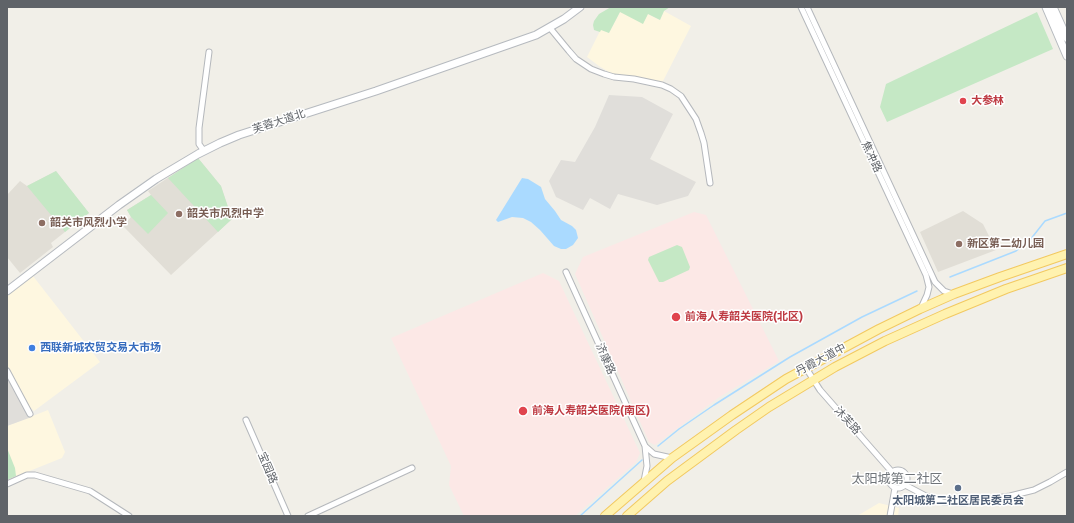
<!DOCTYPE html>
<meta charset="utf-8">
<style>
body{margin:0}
#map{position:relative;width:1074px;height:523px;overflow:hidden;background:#f1efe8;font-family:Signika,sans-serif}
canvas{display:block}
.frame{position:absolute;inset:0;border:8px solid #5f6368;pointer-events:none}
</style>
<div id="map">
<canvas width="1074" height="523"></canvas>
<div class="frame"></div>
</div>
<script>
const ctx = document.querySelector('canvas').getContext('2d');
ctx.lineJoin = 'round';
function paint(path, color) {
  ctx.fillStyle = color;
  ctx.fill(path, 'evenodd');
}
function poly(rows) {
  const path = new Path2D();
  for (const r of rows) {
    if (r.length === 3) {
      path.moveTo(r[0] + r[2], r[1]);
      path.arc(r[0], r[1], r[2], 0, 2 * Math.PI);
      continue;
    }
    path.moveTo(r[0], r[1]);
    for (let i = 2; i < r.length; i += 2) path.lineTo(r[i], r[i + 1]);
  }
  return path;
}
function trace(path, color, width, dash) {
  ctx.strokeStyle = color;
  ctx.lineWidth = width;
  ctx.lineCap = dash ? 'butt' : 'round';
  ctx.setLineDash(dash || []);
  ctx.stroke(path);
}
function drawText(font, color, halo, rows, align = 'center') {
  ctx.font = font + ' Signika,"Noto Sans SC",sans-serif';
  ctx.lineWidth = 3;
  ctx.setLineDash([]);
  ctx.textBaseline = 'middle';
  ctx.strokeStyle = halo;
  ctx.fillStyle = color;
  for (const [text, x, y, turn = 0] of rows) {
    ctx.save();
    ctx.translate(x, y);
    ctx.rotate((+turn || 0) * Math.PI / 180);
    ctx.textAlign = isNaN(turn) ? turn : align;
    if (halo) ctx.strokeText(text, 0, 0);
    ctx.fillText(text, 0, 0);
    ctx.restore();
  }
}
paint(poly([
 [664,11,691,26,662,83,634,76,614,75,599,66,587,57,601,29,609,33,620,12,648,14,660,20],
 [33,276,100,362,34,411,28,405,7,365,7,296],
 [48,410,65,452,62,458,7,480,7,426],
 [879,503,899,508,898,516,857,516]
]), '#fef7e0');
paint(poly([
 [609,95,642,97,673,114,650,159,696,182,688,196,657,205,618,194,610,209,590,198,583,210,556,197,549,181,561,160,575,162,595,127],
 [7,377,29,418,7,426]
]), '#e0deda');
paint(poly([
 [198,158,221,186,232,219,171,275,123,226,131,217,127,210,151,195,148,191],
 [56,171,89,213,51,243,53,247,20,273,7,257,7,195,20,181,27,186],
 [963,211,983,224,996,250,938,272,920,232]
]), '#e1ded6');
paint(poly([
 [694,212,706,215,779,361,718,398,655,445,649,442,575,274,583,257],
 [543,273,559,281,640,453,636,462,575,516,464,516,449,485,451,466,391,338]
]), '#fce8e6');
paint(poly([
 [611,7,670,7,664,11,660,20,648,14,643,24,620,12,609,33,601,30,600,32,594,30,593,25,594,21,599,14],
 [1037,12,1053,49,887,122,880,107,886,84],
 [198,158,221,186,232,219,218,232,168,178],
 [56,171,89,213,65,232,27,186],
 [151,195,168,213,148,234,131,217,127,210],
 [677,245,682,247,690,267,689,270,663,282,659,282,648,260,649,257],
 [7,448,15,468,16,476,7,480]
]), '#c5e8c5');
paint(poly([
 [522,178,528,179,541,187,545,199,555,211,561,220,572,226,576,230,578,238,573,245,566,249,561,249,554,246,540,230,531,222,523,218,512,217,498,222,496,220]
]), '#aadaff');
trace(poly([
 [950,277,1016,251,1030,240,1045,221,1067,213],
 [658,446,679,429,714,405,790,357,862,317,917,291],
 [580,516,642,460]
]), '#aadaff', 1.5);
const minor = poly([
 [801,7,926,275,929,287,927,295,921,308],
 [807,7,935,282,944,291,953,294],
 [550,28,569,51,576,59,591,69,604,74,614,77,634,79,662,85,671,89,681,96,696,119,701,133,704,143,710,183],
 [204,151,199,144,199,128,209,52],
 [566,272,645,446,647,466,644,481],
 [806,368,820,390,892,472],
 [7,371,30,414],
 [246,420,288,516],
 [645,446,654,454,672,458],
 [898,479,9],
 [7,484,27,475,35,475,90,491,129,516],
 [905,485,926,496,943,502,964,503,1010,496,1034,490,1050,482,1067,472],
 [308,516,412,468],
 [890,516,895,488]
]);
const secondary = poly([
 [1046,7,1067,56],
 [1053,7,1067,38],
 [7,291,119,205,156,179,198,154,220,143,239,135,376,91,536,35,564,19,580,7]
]);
const primary = poly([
 [605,516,672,458,732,415,786,379,879,329,920,309,954,294,1000,277,1067,254],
 [627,516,667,481,736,430,769,407,835,367,885,341,945,314,1006,289,1067,268]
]);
trace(minor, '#b5b8bc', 7);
trace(secondary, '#b6babf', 9);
trace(primary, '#f2c960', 10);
trace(minor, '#fff', 5);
trace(secondary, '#fff', 7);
trace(primary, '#fff2af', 8);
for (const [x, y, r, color] of [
 [963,101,4,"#e0444e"],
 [179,214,4,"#8d6e63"],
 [42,223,4,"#8d6e63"],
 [959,244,4,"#8d6e63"],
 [676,317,5,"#e0444e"],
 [32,348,4,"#3f7fe0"],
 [523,411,5,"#e0444e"],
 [958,488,4,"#5c6f8a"]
]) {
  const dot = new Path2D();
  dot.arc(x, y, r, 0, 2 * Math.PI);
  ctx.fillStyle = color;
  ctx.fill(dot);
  trace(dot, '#fff', 1.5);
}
drawText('bold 11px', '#be3a42', '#fff', [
 ["大参林",971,101],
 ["前海人寿韶关医院(北区)",685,317],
 ["前海人寿韶关医院(南区)",532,411]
], 'left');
drawText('11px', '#5f6368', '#fff', [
 ["芙蓉大道北",279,122,-18],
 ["焦冲路",871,157,65],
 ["济康路",605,359,66],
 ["丹霞大道中",821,360,-28],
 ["沐芙路",847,421,48],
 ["宝园路",267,468,67]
]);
drawText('bold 11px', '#785e54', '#fff', [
 ["韶关市风烈中学",187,214],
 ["韶关市风烈小学",50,223],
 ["新区第二幼儿园",967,244]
], 'left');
drawText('bold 11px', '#366cbe', '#fff', [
 ["西联新城农贸交易大市场",40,348]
], 'left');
drawText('bold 11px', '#4e5e75', '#fff', [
 ["太阳城第二社区居民委员会",958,501]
]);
drawText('13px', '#70757a', '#fff', [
 ["太阳城第二社区",897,480]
]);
</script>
